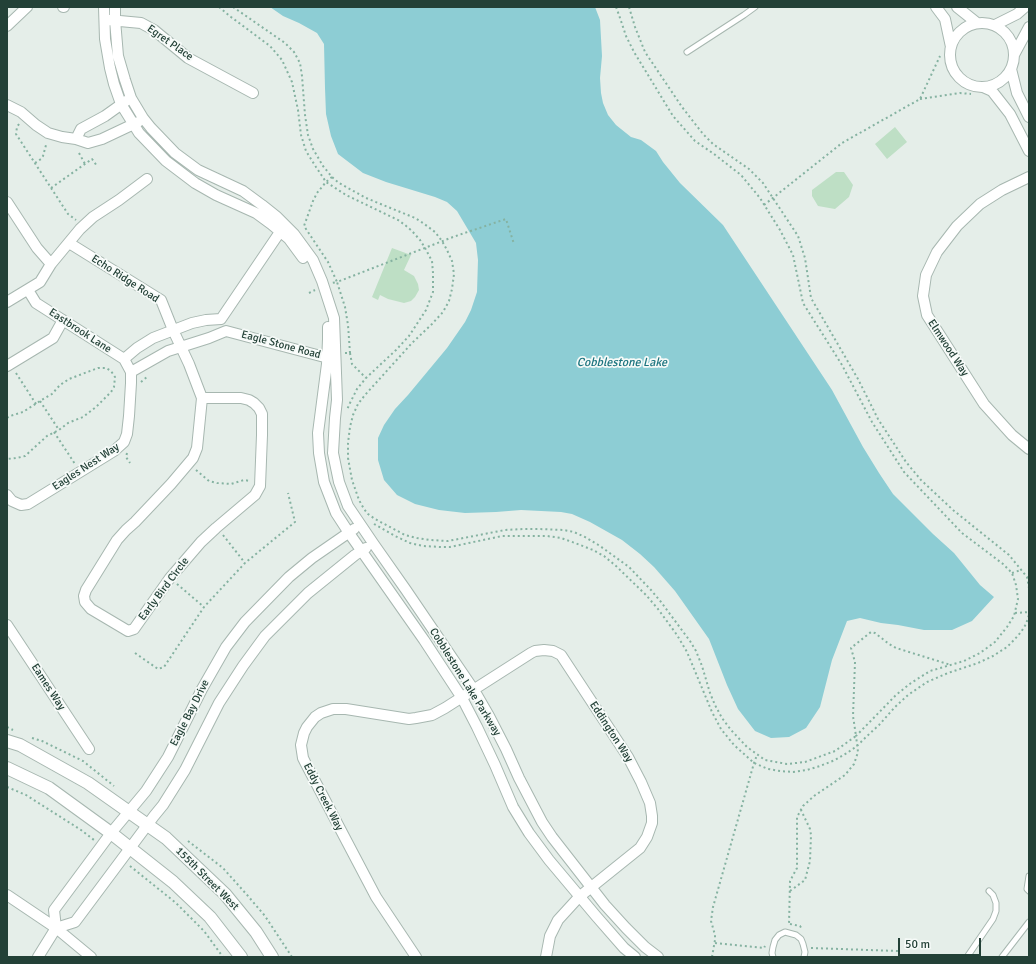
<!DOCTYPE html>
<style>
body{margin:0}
#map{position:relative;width:1036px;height:964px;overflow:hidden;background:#e5eee9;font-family:Signika,sans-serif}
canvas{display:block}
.frame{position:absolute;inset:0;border:8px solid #234137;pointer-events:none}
.scale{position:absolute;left:898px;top:938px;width:83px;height:18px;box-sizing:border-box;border:2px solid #234137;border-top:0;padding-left:5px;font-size:12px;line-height:14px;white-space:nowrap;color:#234137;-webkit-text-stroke:3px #f6faf8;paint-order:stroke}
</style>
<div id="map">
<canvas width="1036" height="964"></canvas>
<div class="frame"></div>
<div class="scale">50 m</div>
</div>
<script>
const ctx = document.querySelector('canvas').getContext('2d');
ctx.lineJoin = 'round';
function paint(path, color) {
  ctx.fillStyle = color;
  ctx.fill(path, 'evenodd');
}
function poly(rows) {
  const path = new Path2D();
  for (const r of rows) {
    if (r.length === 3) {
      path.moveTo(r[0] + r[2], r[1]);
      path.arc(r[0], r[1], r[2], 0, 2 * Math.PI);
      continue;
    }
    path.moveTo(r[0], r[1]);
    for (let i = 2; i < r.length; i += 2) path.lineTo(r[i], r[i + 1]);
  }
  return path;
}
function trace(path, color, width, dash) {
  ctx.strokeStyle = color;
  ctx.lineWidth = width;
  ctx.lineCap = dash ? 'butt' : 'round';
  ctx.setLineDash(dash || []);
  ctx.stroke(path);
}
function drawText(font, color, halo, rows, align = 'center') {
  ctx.font = font + ' Signika,sans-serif';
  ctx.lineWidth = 3.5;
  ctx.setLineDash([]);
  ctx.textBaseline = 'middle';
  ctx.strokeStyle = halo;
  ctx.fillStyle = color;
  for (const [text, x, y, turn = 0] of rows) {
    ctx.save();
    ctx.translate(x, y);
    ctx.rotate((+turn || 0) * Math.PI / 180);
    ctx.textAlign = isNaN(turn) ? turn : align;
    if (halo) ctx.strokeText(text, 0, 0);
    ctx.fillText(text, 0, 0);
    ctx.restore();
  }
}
paint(poly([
 [895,127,907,142,887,159,875,144],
 [836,172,844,172,853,185,849,197,835,209,818,206,812,196,812,190],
 [392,248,411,255,404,270,414,276,418,284,419,290,415,297,411,301,404,303,388,299,380,295,378,300,372,297]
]), '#bedfc5');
paint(poly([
 [270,7,595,7,600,20,602,56,600,78,601,93,603,103,608,115,616,125,631,137,641,140,656,151,663,162,680,183,723,225,832,390,863,447,879,473,893,494,933,534,954,553,980,585,994,597,972,621,952,630,924,630,898,625,881,623,860,618,847,621,832,660,820,707,806,728,789,737,771,738,755,731,738,709,727,685,709,639,675,591,654,567,640,554,622,540,590,522,572,514,561,512,521,510,496,512,465,513,439,510,415,504,397,495,384,480,378,460,378,438,384,425,395,409,408,395,447,348,465,322,471,310,477,292,478,260,476,243,457,211,447,202,435,197,386,182,363,173,338,154,331,136,326,114,325,88,324,44,317,33,299,23,283,16]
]), '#8dcdd4');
const service = poly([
 [687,52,744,15,755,7],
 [1029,876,1027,889,1029,891],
 [773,957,772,953,773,947,775,940,779,935,785,932,796,935,801,939,803,944,805,952,804,957],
 [967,957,993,919,996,911,996,903,993,895,989,891],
 [1002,957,1029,922]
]);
const minor = poly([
 [63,7,64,7],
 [104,7,105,39,110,68,114,84,121,104,139,133,166,161,195,183,216,195,256,213,271,224,289,239,303,258],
 [115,7,115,20,118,56,125,80,131,98,143,118,151,128,175,153,198,170,243,191,262,205,277,217,294,234,313,260,322,281,334,318,337,400,335,418,333,453,339,482,348,506,373,543,406,590,474,690,489,716,506,749,519,778,542,822,552,837,605,905,626,928,645,947,658,957],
 [936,7,945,19,951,47],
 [957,7,977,23],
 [109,20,141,23,154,30,188,58,253,93],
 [982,55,32],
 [995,25,1017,14,1025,7],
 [7,26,27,7],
 [1014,55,1029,27],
 [1011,69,1017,93,1029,117],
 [983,87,992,91,1010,114,1029,151],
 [7,105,21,112,36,125,48,133,62,137,76,139,88,143,102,139,138,122],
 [76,139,81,129,105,116,126,101],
 [1029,177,1002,190,980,204,957,226,937,252,926,275,923,296,927,315,984,404,1012,435,1029,449],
 [7,202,37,248,51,264],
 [69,243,161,300,173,330,189,364,202,398,241,398,249,400,254,403,259,408,262,414,262,435,260,486,255,495,216,528,201,542,170,578,134,629,128,631,91,609,85,602,84,596,86,590,117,540,126,530,135,522,171,484,193,458,197,448,202,398],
 [7,302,40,282,51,264,80,229,93,217,119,200,147,179],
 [221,319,284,226],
 [328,327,328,339,327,364,318,433,319,453,324,482,336,513,349,533,424,640,462,698,477,727,495,765,513,807,529,833,549,860,596,916,624,948,635,957],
 [124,359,137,348,153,338,192,323,206,320,221,319],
 [7,366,53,338,63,320],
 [131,372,168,351,209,338,226,331,332,359],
 [7,495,12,501,21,505,28,504,114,451,124,442,127,434,129,416,131,383,131,372,124,359,36,303,28,290],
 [7,625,89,749],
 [7,895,56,928,91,957],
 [56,928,75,922,154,816,163,805,185,770,219,703,243,666,265,636,308,593,355,555,366,548],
 [38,957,56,928,54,910,111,833,146,791,168,757,202,689,226,647,245,622,289,577,312,558,354,529],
 [416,957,376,897,306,764,303,758,301,745,304,733,307,727,315,717,321,713,333,709,346,709,409,719,416,718,432,715,445,708,531,653,535,651,544,650,553,651,561,655,628,757,641,782,650,803,652,816,652,823,647,837,640,848,579,897,558,920,550,936,546,957]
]);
const tertiary = poly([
 [7,741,20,745,88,783,166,838,225,894,256,932,272,957],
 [7,768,49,788,111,833,173,882,210,917,241,957]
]);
trace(service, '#a7b7b0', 7);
trace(minor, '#a7b7b0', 12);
trace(tertiary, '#a7b7b0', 14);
trace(poly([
 [219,7,231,17,270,46,282,60,292,82,298,110,301,135,306,151,316,167,326,182,346,195,398,220,405,225,412,231,420,240,425,248,432,261,433,273,433,292,426,310,409,336,396,350,366,378,357,389,349,405,347,410],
 [233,7,285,43,294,52,300,63,302,76,305,115,308,135,313,149,323,166,332,177,339,183,366,198,415,218,423,223,435,232,442,241,447,250,452,261,454,274,452,289,449,301,443,312,432,324,412,343,365,395,358,404,353,415,350,427,348,443,348,458,352,480,359,500,364,509,368,514,375,519,405,535,417,538,430,540,448,541,505,530,523,529,539,529,564,530,574,532,585,537,600,546,629,567,651,590,661,602,690,641,696,651,702,666,710,693,715,705,722,718,731,730,747,747,765,760,787,764,805,762,835,751,856,736,853,716,855,662,851,648,871,632,875,633,889,644,896,648,951,665],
 [616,7,619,15,626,36,634,52,673,116,695,141,714,154,741,175,760,198,780,230,793,255,803,303,842,365,872,422,904,472,962,533,1003,564,1012,573,1016,585,1018,599,1014,616,1007,627,995,642,980,653,964,661,930,671,911,683,896,695,856,736,858,752,854,764,845,775,814,796,803,806,797,817,797,868,790,881,789,924],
 [629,7,635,27,645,52,682,107,703,134,713,144,749,169,763,183,798,236,805,258,811,298,858,379,878,419,906,462,921,480,953,510,1009,555,1027,577,1029,588],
 [920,99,960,93,971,94],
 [19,124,17,127,16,134,68,214,76,220],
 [79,153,85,164],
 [35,163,41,159,43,156,46,145],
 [332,177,326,182,317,193,313,201,304,226,328,262,337,282,332,283],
 [51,188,92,159,97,166],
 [764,205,842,143,920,99,940,56],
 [309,293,315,290],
 [345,353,350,353,348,325,345,307,337,282,453,237,506,219,514,244],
 [350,353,352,364,366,378],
 [16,373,36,404],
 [141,382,148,376],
 [40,401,59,430],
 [7,418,10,416,23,412,40,401,52,394,60,385,69,379,98,368,106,368,111,371,115,377,114,387,111,392,96,407,83,417,68,423,59,430,47,436,25,456,17,458,7,459],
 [54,432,75,464],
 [127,453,126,457,130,463],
 [196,470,209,481,217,483,231,484,244,480,250,481],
 [374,524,395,536,410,543,423,546,441,547,450,547,502,536,547,536,561,538,575,543,593,550,604,556,616,566,646,595,658,609,677,635,687,652,712,712,721,729,734,745,754,763,768,769,780,771,793,772,807,770,820,766,835,760,847,753,857,746,866,737,879,725,895,707,908,695,927,682,948,673,978,663,993,656,1007,647,1014,640,1021,632,1026,624,1029,615],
 [223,535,245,563],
 [1012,573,1021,570],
 [177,584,204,607],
 [1015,613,1029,612],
 [135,653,158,669,164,667,204,607,245,563,295,522,288,493],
 [7,727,13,730],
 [32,738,42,741,83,761,114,786],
 [7,787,26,795,81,830,94,840],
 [188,841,223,868,248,896,265,916,292,957],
 [130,866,176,903,204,931,223,957],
 [790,891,805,880,810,861,811,835,810,829,801,810],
 [790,924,800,926,802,929],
 [715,943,764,948,765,946],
 [811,948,898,951],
 [712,957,715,940,715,935,711,921,713,907,754,763,757,755]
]), '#85b2a1', 2, [2, 3]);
trace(service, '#fff', 5);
trace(minor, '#fff', 10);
trace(tertiary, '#fff', 12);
drawText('11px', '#234137', '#f6faf8', [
 ["Egret Place",170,43,35],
 ["Echo Ridge Road",125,279,33],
 ["Eastbrook Lane",80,331,33],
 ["Eagle Stone Road",281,345,15],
 ["Elmwood Way",948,348,57],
 ["Eagles Nest Way",86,467,-33],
 ["Early Bird Circle",164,589,-53],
 ["Cobblestone Lake Parkway",465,682,58],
 ["Eames Way",48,687,57],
 ["Eagle Bay Drive",190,713,-63],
 ["Eddington Way",611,732,57],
 ["Eddy Creek Way",323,797,63],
 ["155th Street West",207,879,45]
]);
drawText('italic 12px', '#1c747f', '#f6faf8', [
 ["Cobblestone Lake",622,363]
]);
</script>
